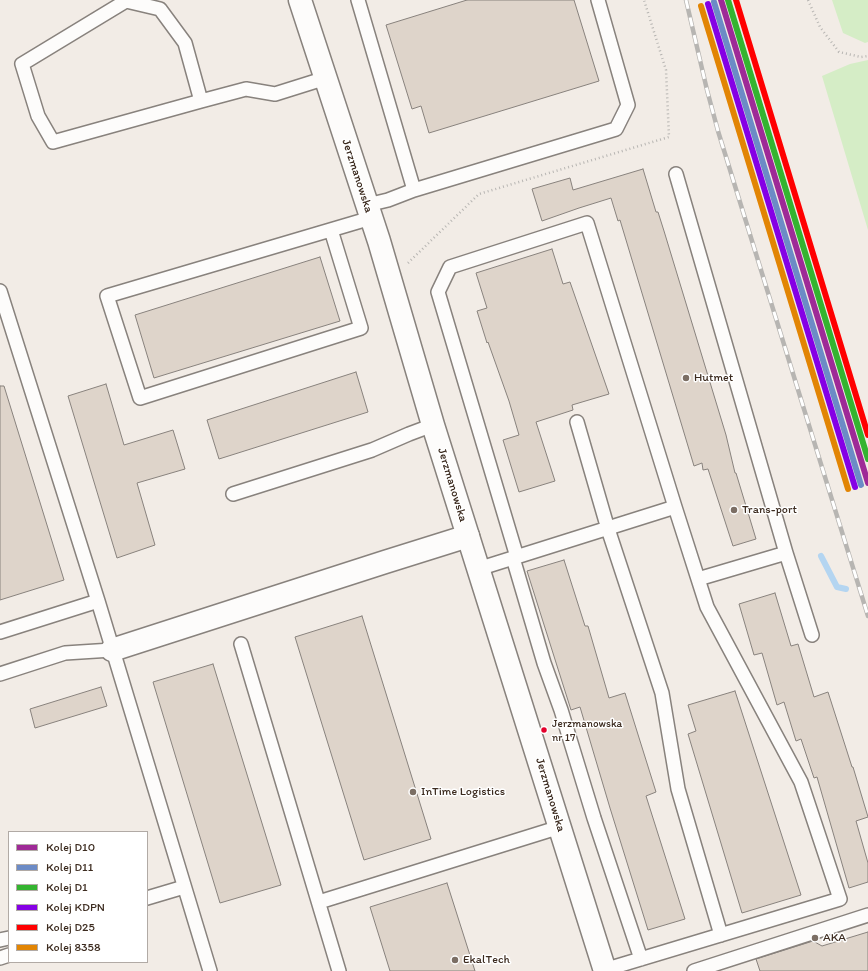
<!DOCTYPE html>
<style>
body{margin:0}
#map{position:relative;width:868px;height:971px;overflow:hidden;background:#f2ece6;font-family:Itim,sans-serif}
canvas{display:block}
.legend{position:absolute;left:8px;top:831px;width:140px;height:132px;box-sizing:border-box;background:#fff;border:1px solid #b1aaa5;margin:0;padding:5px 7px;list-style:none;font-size:12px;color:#3b2a1e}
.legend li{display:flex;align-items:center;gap:8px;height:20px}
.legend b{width:20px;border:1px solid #b1aaa5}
</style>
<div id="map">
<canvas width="868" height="971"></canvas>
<ul class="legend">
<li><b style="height:5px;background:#9e2a97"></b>Kolej D10</li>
<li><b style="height:5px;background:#6c8bc6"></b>Kolej D11</li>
<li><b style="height:5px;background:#34b430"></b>Kolej D1</li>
<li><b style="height:5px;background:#8500e5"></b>Kolej KDPN</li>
<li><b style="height:5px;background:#f00"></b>Kolej D25</li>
<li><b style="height:5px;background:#e28504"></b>Kolej 8358</li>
</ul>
</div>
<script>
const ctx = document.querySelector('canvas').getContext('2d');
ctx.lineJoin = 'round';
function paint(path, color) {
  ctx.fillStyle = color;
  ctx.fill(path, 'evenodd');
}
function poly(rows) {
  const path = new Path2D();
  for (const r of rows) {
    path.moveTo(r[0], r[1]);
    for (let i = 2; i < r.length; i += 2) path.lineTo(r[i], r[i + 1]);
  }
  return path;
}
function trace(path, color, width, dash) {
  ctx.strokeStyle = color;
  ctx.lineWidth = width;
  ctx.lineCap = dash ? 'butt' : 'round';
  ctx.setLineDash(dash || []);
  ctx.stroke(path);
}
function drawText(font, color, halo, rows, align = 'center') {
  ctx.font = font + ' Itim,sans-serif';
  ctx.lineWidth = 3;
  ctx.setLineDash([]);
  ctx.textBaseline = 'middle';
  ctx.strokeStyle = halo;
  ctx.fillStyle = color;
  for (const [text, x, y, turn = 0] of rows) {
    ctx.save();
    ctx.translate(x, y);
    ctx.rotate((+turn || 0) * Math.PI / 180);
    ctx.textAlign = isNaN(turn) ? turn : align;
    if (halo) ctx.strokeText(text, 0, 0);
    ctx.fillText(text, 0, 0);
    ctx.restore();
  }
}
paint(poly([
 [832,0,868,0,868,42,865,43,843,33],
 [868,60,868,230,822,76,850,64]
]), '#d5edc6');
trace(poly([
 [821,556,837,587,846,589]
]), '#b4d5f1', 6);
const building = poly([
 [467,0,574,0,599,81,429,133,421,106,412,109,386,25,467,0],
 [643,169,656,212,658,212,664,231,726,435,735,473,736,473,756,539,733,546,708,469,703,470,702,463,694,466,620,220,618,221,611,198,579,208,542,221,532,189,570,178,573,190,643,169],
 [552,249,563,284,570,282,609,394,572,405,573,410,536,422,555,481,519,492,503,440,519,435,509,401,488,342,487,343,477,311,487,308,476,273,552,249],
 [320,257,340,321,154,378,135,315,320,257],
 [356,372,368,412,219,459,207,420,356,372],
 [106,384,124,445,173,430,185,469,137,483,155,545,117,558,68,396,106,384],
 [0,386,4,386,64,580,0,600,0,386],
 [564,560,585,626,588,626,609,698,625,693,656,792,646,796,685,919,648,930,610,808,580,707,571,710,527,571,564,560],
 [775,593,791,646,798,644,814,697,828,692,852,767,853,767,868,817,856,821,868,863,868,882,849,888,817,777,814,778,801,739,796,741,784,702,777,705,762,653,754,655,739,604,775,593],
 [362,616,431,839,364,860,295,637,362,616],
 [213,664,281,885,220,903,153,682,213,664],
 [101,687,107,706,35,728,30,709,101,687],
 [735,691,801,895,742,913,688,734,696,731,688,705,735,691],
 [447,883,475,971,390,971,370,907,447,883],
 [868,932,868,971,760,971,756,959,813,941,822,946,868,932]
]);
paint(building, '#ded4ca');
trace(building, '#88827d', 1);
const service = poly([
 [358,0,414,190],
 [201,101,185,43,160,9,126,1,22,64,38,116,53,142,201,101,246,89,275,94,326,78],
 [676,174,786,553,698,579],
 [367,205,388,200,414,190,616,129,628,105,598,0],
 [331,230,361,328,140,398,107,296,371,218],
 [0,291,98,601,210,971],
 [577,422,608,529,662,693,678,789,721,935],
 [233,494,372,450,409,434,433,425],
 [786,553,812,635],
 [517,557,438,292,450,267,587,223,675,507,707,607,801,782,840,899,604,970],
 [513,558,544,663,561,710,594,818,641,959],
 [478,569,675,507],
 [0,632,98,601],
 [241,644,339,971],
 [0,674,65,653,112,650],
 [147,898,184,887],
 [319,902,560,827],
 [0,940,9,938],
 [0,958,9,955],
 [694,971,868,915]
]);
const minor = poly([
 [112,650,385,562,468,536]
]);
const tertiary = poly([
 [300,0,379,241,433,425,605,971]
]);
trace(service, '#88827d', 16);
trace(minor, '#88827d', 25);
trace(tertiary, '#88827d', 25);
trace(poly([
 [808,0,820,27,839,52,861,57,868,56],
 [408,263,479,194,669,137,666,70,644,0]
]), '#b7b5b2', 2.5, [1, 3]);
trace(service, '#fdfcfb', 13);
trace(minor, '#fdfcfb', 22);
trace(tertiary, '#fdfcfb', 22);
const rail = poly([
 [686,0,707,90,718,131,868,616]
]);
trace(rail, '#b7b5b2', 4.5);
trace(rail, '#fff', 3, [9]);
trace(poly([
 [721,0,868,483]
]), '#9e2a97', 6);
trace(poly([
 [714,2,861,485]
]), '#6c8bc6', 6);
trace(poly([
 [728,0,868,459]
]), '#34b430', 6);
trace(poly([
 [708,4,855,487]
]), '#8500e5', 6);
trace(poly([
 [736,0,868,435]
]), '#f00', 6);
trace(poly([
 [701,6,848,489]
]), '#e28504', 6);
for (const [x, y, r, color] of [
 [686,378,4,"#7b6e64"],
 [734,510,4,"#7b6e64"],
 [544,730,3.5,"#e4002b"],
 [413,792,4,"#7b6e64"],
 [815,938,4,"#7b6e64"],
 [455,960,4,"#7b6e64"]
]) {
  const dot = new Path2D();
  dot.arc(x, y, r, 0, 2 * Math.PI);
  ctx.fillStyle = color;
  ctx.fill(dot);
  trace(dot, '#fff', 1.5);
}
drawText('11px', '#3b2a1e', '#fff', [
 ["Jerzmanowska",552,724],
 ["nr 17",552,738]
], 'left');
drawText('12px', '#3b2a1e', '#fff', [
 ["Jerzmanowska",357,176,72],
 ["Jerzmanowska",452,485,73],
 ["Jerzmanowska",550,795,73]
]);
drawText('12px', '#3b2a1e', '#fff', [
 ["Hutmet",694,378],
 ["Trans-port",742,510],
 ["InTime Logistics",421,792],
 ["AKA",823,938],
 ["EkalTech",463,960]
], 'left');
</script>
